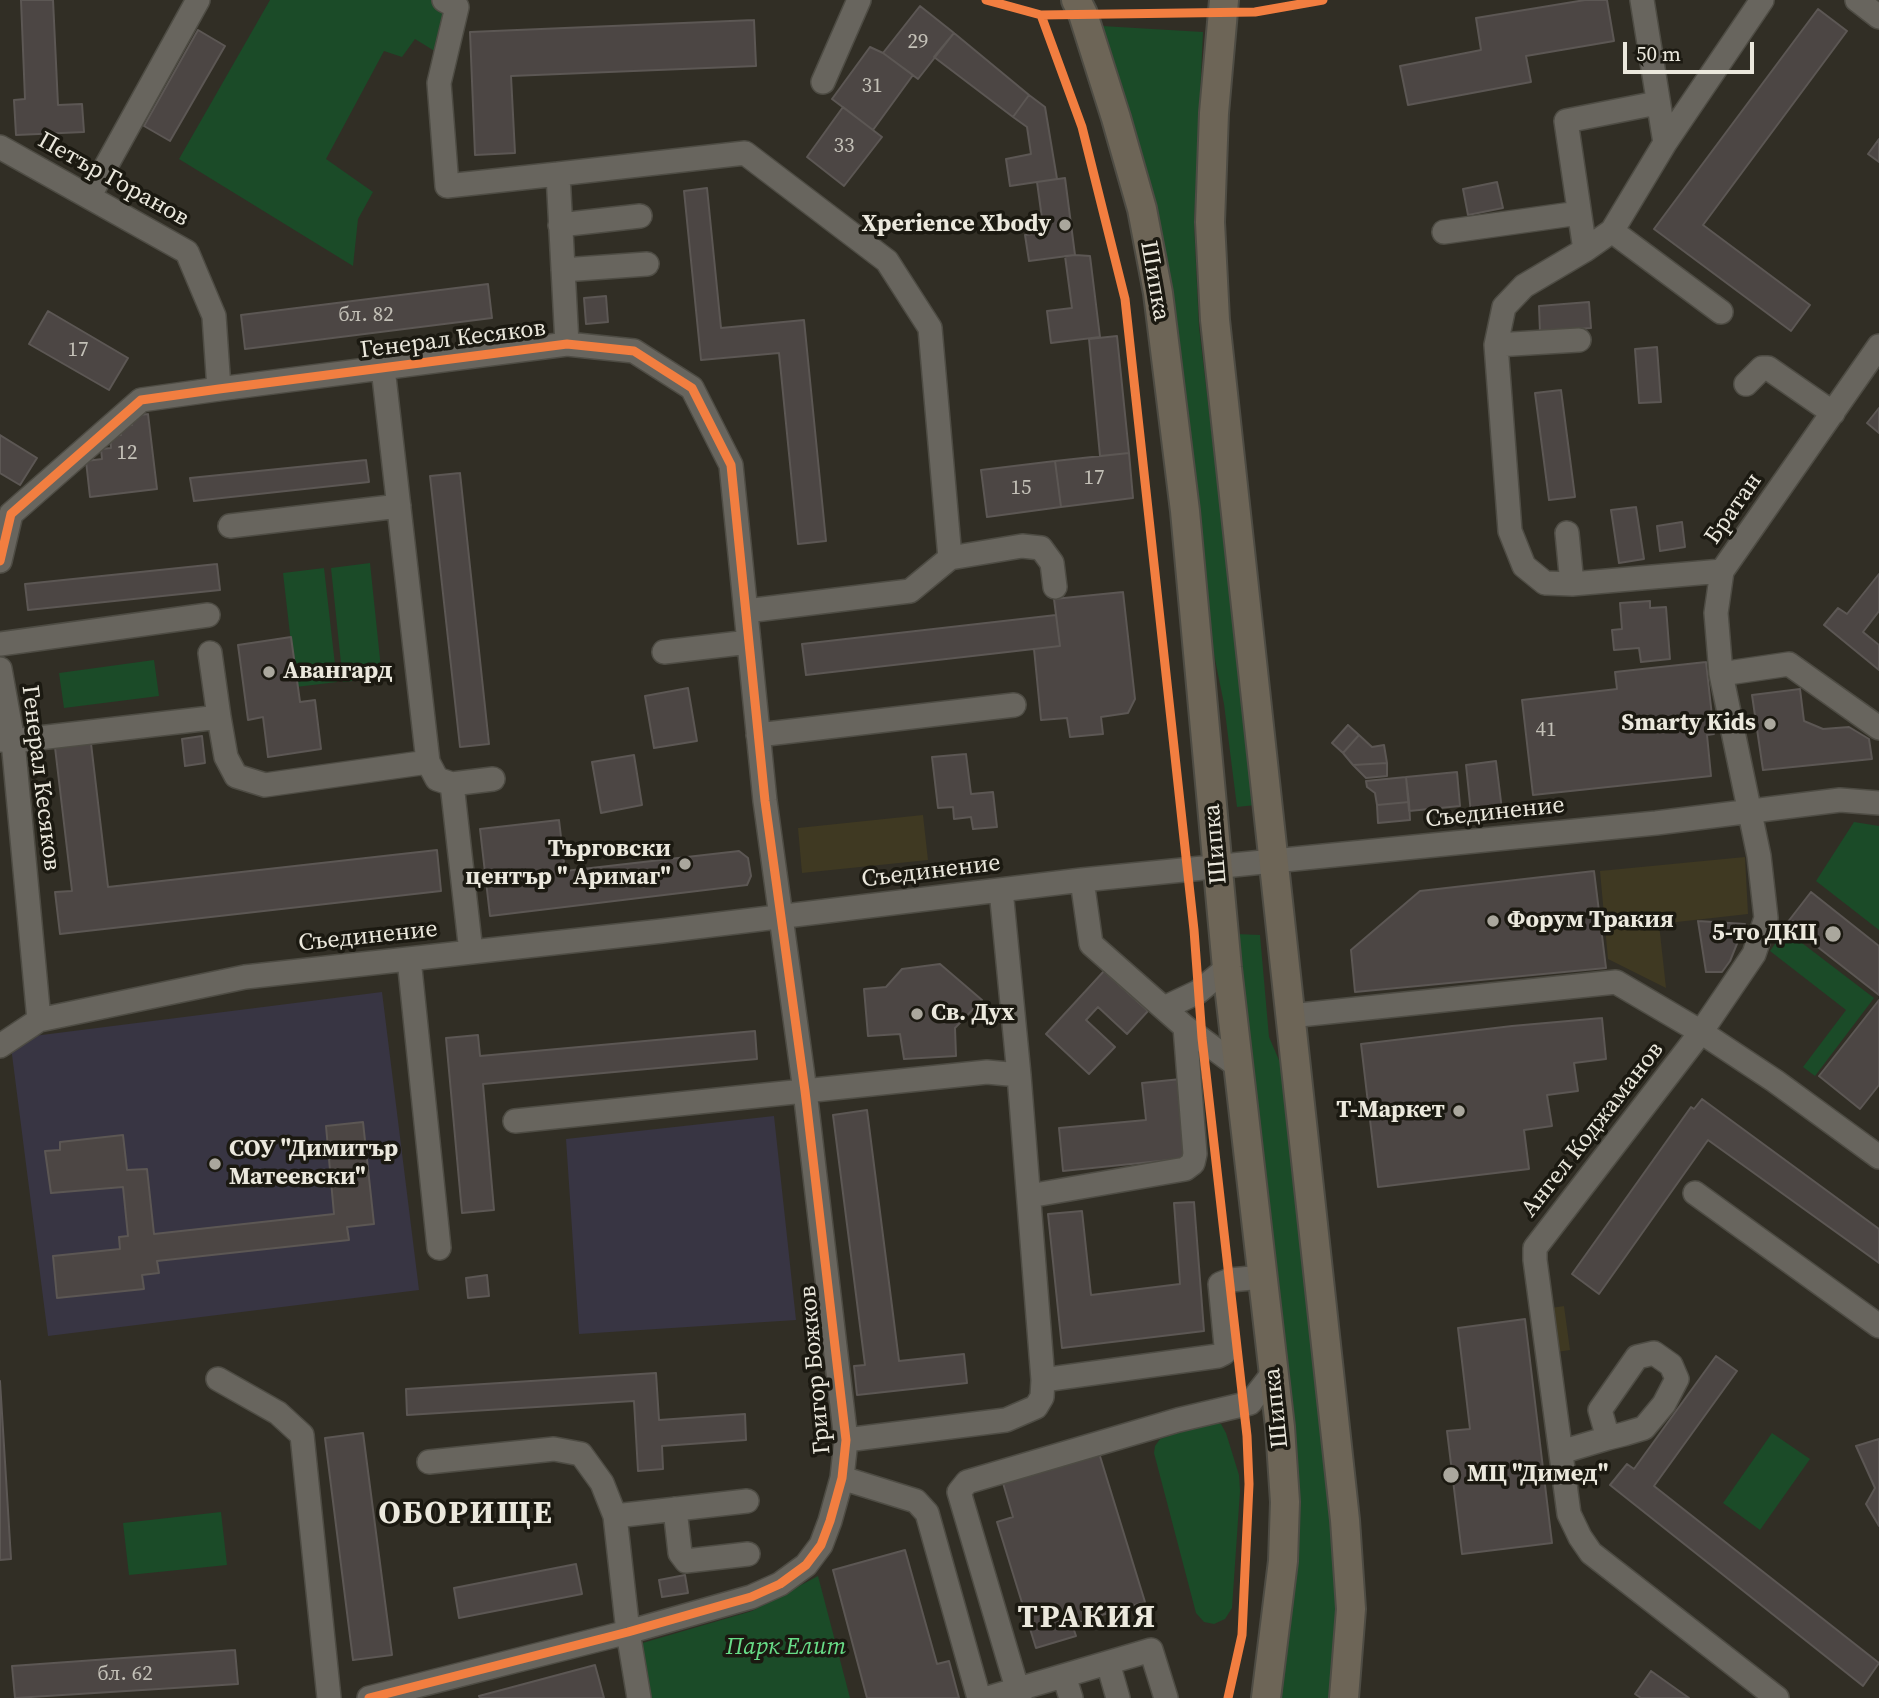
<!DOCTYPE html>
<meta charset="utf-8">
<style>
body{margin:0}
#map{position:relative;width:1879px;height:1698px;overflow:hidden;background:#312e25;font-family:"Source Serif 4",serif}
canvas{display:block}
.scale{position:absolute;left:1623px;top:42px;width:131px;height:32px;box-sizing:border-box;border:4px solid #ebe8dd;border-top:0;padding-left:9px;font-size:21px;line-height:24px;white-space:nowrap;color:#ebe8dd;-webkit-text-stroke:5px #1b1911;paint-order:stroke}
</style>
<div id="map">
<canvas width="1879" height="1698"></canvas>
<div class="scale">50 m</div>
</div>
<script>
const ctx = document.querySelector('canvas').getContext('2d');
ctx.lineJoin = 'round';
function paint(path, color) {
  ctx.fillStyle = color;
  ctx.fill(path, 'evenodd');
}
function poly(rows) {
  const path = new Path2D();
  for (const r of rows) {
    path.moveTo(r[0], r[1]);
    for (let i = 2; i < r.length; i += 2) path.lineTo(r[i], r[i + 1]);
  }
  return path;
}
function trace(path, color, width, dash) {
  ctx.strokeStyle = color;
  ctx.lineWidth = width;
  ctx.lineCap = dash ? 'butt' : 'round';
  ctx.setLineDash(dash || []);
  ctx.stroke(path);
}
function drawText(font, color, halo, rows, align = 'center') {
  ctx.font = font + ' "Source Serif 4",serif';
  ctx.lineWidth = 7;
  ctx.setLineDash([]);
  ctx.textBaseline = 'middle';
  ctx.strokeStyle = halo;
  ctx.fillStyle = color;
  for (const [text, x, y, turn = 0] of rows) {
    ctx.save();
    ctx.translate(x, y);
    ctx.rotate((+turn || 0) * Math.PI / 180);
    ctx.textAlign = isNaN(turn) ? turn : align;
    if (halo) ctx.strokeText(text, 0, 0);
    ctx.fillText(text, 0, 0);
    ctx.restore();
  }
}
paint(poly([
 [923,815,928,860,802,873,798,828],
 [1745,857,1748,914,1659,924,1666,988,1608,959,1600,871],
 [1564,1306,1570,1350,1557,1352,1551,1308]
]), '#3f3922');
paint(poly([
 [382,992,419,1290,48,1336,10,1039],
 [774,1116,796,1320,579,1334,566,1139]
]), '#383543');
paint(poly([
 [270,0,434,0,453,11,441,55,415,39,402,57,384,51,326,159,373,192,358,219,353,266,179,159],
 [1102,26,1203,32,1194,223,1199,327,1256,805,1237,807,1224,704,1204,605,1151,193],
 [370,563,382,678,343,682,331,568],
 [324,568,337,682,296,687,283,573],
 [154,660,159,696,64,708,59,673],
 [1854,822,1879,826,1879,930,1816,881],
 [1785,930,1874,998,1815,1076,1803,1067,1846,1010,1770,951],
 [1236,934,1260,935,1269,1037,1282,1067,1331,1522,1336,1608,1331,1698,1275,1698,1293,1568],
 [1211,1422,1221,1424,1226,1433,1239,1475,1240,1491,1232,1608,1225,1619,1214,1624,1204,1622,1196,1613,1154,1453,1155,1446,1160,1439],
 [1772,1433,1810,1459,1760,1530,1723,1503],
 [221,1512,227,1565,129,1575,123,1523],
 [818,1576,850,1698,649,1698,639,1644,752,1611]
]), '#1b4b28');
const building = poly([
 [21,0,53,0,58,105,82,104,84,132,16,135,14,100,25,99,21,0],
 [1585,0,1607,0,1614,41,1526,56,1531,82,1408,105,1400,66,1481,50,1476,18,1585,0],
 [920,6,954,33,918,79,883,53,920,6],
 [1818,9,1847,31,1703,225,1810,305,1791,331,1654,229,1818,9],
 [754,20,756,66,511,76,515,153,475,155,470,32,754,20],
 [198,30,225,46,170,141,144,126,198,30],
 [954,33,1029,95,1013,117,934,57,954,33],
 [870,47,883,53,913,75,873,130,832,99,870,47],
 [1029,95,1045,107,1057,179,1010,186,1006,159,1031,154,1027,127,1013,117,1029,95],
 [843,107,882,137,844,186,807,157,843,107],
 [1879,139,1879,162,1868,154,1879,139],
 [1065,178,1075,255,1029,261,1025,235,1044,233,1037,182,1065,178],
 [1497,182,1503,208,1468,215,1463,189,1497,182],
 [707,188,721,328,804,320,826,541,798,544,779,353,701,360,684,191,707,188],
 [1075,255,1090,256,1100,337,1051,343,1047,311,1072,308,1065,256,1075,255],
 [488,284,492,318,245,349,241,315,488,284],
 [606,296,608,322,586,324,584,298,606,296],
 [1589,302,1591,328,1540,332,1539,306,1589,302],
 [48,311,128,358,109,390,29,344,48,311],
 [1117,336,1129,453,1100,456,1089,339,1117,336],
 [1657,347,1661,402,1639,403,1635,349,1657,347],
 [1561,390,1575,497,1549,500,1535,393,1561,390],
 [1879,408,1879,433,1867,423,1879,408],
 [148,414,157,489,90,497,86,461,102,459,101,449,111,448,110,436,121,435,120,426,132,425,131,416,148,414],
 [0,435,37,458,20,485,0,473,0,435],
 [1129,453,1133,498,1061,507,1055,461,1129,453],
 [366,460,369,482,194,501,190,478,366,460],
 [1055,461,1061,507,987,517,981,470,1055,461],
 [460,473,489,744,460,747,430,476,460,473],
 [1636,507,1644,559,1619,563,1611,510,1636,507],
 [1682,522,1685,547,1660,551,1657,526,1682,522],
 [217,564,220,590,28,610,25,584,217,564],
 [1879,574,1879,611,1863,632,1879,645,1879,670,1824,625,1838,608,1847,614,1879,574],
 [1123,592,1135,699,1128,713,1101,717,1103,734,1070,737,1067,718,1041,720,1034,649,1060,646,1054,599,1123,592],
 [1650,601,1650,608,1666,607,1670,659,1641,662,1639,648,1614,650,1612,630,1622,629,1620,603,1650,601],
 [1056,615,1060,646,806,675,802,644,1056,615],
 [291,637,300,702,315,700,321,749,268,757,263,717,248,720,238,645,291,637],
 [1706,662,1714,734,1707,735,1711,776,1533,795,1522,700,1617,689,1615,672,1706,662],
 [688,688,697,741,654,748,645,696,688,688],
 [1800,689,1804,721,1823,729,1849,727,1869,739,1872,759,1763,770,1752,695,1800,689],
 [1348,725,1359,735,1343,753,1332,743,1348,725],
 [90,735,108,887,437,850,441,891,60,934,55,892,72,891,54,739,90,735],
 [1359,735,1372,747,1384,745,1387,763,1353,765,1343,753,1359,735],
 [202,736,205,763,185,766,182,739,202,736],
 [966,754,971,794,993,792,997,827,973,829,971,817,954,819,953,807,938,808,932,757,966,754],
 [634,755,642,805,601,813,592,762,634,755],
 [1496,761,1502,810,1471,813,1466,765,1496,761],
 [1387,763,1387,776,1366,778,1353,765,1387,763],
 [1457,772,1460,806,1409,811,1406,777,1457,772],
 [1406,777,1409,802,1377,805,1375,793,1367,787,1366,781,1406,777],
 [1409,802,1410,820,1378,823,1377,805,1409,802],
 [559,820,565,871,739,851,748,858,751,876,747,885,490,916,480,829,559,820],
 [1594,871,1606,968,1355,992,1351,950,1420,891,1594,871],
 [1811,892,1879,946,1879,995,1787,923,1811,892],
 [1698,921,1745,924,1730,961,1722,972,1706,972,1698,921],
 [940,964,982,1000,955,1028,956,1056,904,1059,900,1034,868,1036,864,989,886,987,902,969,940,964],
 [1104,971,1148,1011,1127,1034,1098,1007,1086,1020,1115,1047,1089,1074,1046,1034,1104,971],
 [1879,1000,1879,1085,1860,1109,1819,1076,1879,1000],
 [1602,1018,1606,1059,1574,1063,1578,1091,1547,1095,1552,1126,1524,1130,1529,1169,1378,1187,1361,1044,1512,1026,1602,1018],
 [755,1031,757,1059,483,1084,494,1210,462,1213,446,1038,478,1035,480,1056,755,1031],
 [1181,1079,1189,1158,1063,1171,1059,1128,1146,1120,1142,1083,1181,1079],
 [1702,1099,1879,1229,1879,1263,1708,1140,1599,1294,1572,1274,1691,1107,1694,1109,1702,1099],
 [867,1110,899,1361,964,1354,967,1383,857,1395,854,1366,865,1365,833,1115,867,1110],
 [363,1122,374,1224,347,1227,349,1240,157,1261,159,1273,142,1275,144,1289,57,1298,53,1256,120,1249,119,1237,128,1236,123,1187,51,1193,45,1151,60,1150,60,1142,123,1135,127,1170,147,1169,154,1234,334,1214,326,1126,363,1122],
 [1194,1202,1204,1331,1062,1348,1048,1214,1082,1211,1091,1295,1180,1284,1174,1203,1194,1202],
 [487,1275,489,1296,468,1298,466,1278,487,1275],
 [1525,1319,1552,1543,1462,1554,1447,1431,1470,1429,1458,1328,1525,1319],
 [1716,1356,1737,1371,1654,1486,1879,1663,1863,1686,1610,1485,1627,1464,1634,1469,1716,1356],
 [656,1373,659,1420,745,1414,746,1440,662,1446,663,1469,638,1471,634,1401,407,1415,406,1389,656,1373],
 [0,1381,11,1559,0,1560,0,1381],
 [363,1433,392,1655,353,1660,325,1438,363,1433],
 [1879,1439,1879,1526,1866,1504,1875,1488,1856,1446,1879,1439],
 [1099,1453,1145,1602,1072,1624,1076,1636,1036,1648,997,1522,1013,1517,1003,1483,1099,1453],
 [905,1550,937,1664,949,1661,959,1698,867,1698,833,1570,905,1550],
 [576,1564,582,1594,459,1618,454,1588,576,1564],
 [685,1575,688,1593,662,1597,659,1580,685,1575],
 [235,1650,238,1684,15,1698,12,1666,235,1650],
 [595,1665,604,1698,480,1698,479,1696,595,1665],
 [1651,1671,1689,1698,1641,1698,1635,1694,1651,1671]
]);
paint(building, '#4c4644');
trace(building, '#5c5754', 2);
const minor = poly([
 [444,0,457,7,439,83,447,186,558,174,567,344],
 [1642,0,1665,143,1612,231,1585,250,1524,286,1504,307,1496,345,1510,531,1524,566,1545,583,1572,584,1722,571],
 [1857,0,1879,17],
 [823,82,859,0],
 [1665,143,1762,0],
 [0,147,187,252,214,316,219,389],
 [558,174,745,153,887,261,930,328,950,558,910,591,746,611],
 [89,197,198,0],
 [560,225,640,216],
 [1612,231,1721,312],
 [1444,232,1579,213],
 [1585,250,1566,121,1657,103],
 [563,270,647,264],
 [1496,345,1579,340],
 [383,368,428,762,437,779,452,784,493,779],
 [1746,384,1762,368,1768,368,1833,413],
 [230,526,399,506],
 [1567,533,1572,584],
 [950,558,1022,546,1041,548,1052,563,1055,587],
 [0,561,11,514,141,400,219,389,567,344,634,351,692,388,731,465,765,801,805,1091,846,1440,842,1478,830,1521,821,1545,806,1565,780,1584,751,1597,628,1632,369,1698],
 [0,644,208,615],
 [664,652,749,642],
 [0,669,13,741,39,1020],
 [1721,674,1789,664,1879,728],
 [219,717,226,757,236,776,265,785,428,762],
 [758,735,1014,705],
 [0,740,13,741,219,717,210,653],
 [452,784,471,952],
 [1082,880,1091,944,1185,1027,1239,1067],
 [1001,890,1019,1075],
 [409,959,439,1248],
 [1164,1008,1198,992,1227,968],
 [1290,1016,1616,982,1701,1032,1775,1081,1879,1157],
 [0,1046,39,1020,245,977,662,931,1082,880,1656,823,1840,800,1879,803],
 [515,1121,987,1072,1019,1075,1043,1380,1042,1397,1036,1407,1006,1420,846,1440],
 [1695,1193,1879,1326],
 [1029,1196,1185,1169,1193,1163,1195,1154,1185,1027],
 [218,1379,278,1413,302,1435,329,1698],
 [1043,1380,1218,1356,1224,1353,1226,1346,1220,1284,1230,1280,1263,1277],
 [1561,1452,1608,1438,1624,1434,1644,1428,1664,1404,1677,1379,1671,1365,1654,1353,1637,1357,1600,1410,1608,1438],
 [429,1462,554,1449,581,1454,602,1483,615,1516,628,1632,639,1698],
 [842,1478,916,1501,927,1513,979,1698],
 [675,1509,680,1553,686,1561,748,1554],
 [615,1516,747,1501],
 [1108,1663,1118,1698],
 [1064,1676,1071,1698],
 [988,1698,1151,1650,1166,1698],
 [1020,1698,959,1492,967,1482,1178,1420,1250,1403,1274,1372],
 [1777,1698,1591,1553,1580,1537,1569,1514,1535,1260,1535,1248,1701,1032,1754,954,1766,918,1759,856,1721,674,1716,613,1722,571,1879,346]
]);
const major = poly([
 [1076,0,1083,14,1116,118,1142,209,1158,293,1185,511,1227,968,1280,1427,1285,1502,1283,1561,1266,1698],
 [1224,0,1214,113,1210,222,1215,320,1345,1520,1351,1609,1344,1698]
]);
trace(minor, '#4e4c44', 26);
trace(major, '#4e4c44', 32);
trace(minor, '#68655e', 23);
trace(major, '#6d6557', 28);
trace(poly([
 [986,0,1041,15,1255,12,1323,0],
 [1041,15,1082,127,1125,299,1194,930,1202,1038,1247,1436,1249,1484,1242,1635,1228,1698],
 [0,561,11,514,141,400,219,389,567,344,634,351,692,388,731,465,765,801,805,1091,846,1440,842,1478,830,1521,821,1545,806,1565,780,1584,751,1597,628,1632,369,1698]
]), '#f27e40', 9);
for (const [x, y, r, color] of [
 [1065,225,7,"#aaa79d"],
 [269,672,7,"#aaa79d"],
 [1770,724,7,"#aaa79d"],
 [685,864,7,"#aaa79d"],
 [1493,921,7,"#aaa79d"],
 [1833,934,9,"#aaa79d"],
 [917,1014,7,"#aaa79d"],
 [1459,1111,7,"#aaa79d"],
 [215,1164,7,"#aaa79d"],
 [1451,1475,9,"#aaa79d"]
]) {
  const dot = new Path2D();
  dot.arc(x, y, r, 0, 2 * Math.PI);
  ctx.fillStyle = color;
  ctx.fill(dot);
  trace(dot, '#1b1911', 2.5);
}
drawText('21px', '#c3c0b7', null, [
 ["29",918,43],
 ["31",872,87],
 ["33",844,147],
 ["бл. 82",366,316],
 ["17",78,351],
 ["12",127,454],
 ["17",1094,479],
 ["15",1021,489],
 ["41",1546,731],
 ["бл. 62",125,1675]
]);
drawText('24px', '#ebe8dd', '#1b1911', [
 ["Петър Горанов",113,180,29],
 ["Шипка",1154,281,80],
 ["Генерал Кесяков",453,340,-7],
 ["Братан",1734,509,-55],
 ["Генерал Кесяков",40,778,83],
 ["Съединение",1495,813,-6],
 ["Шипка",1216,844,-95],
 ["Съединение",931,872,-7],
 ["Съединение",368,937,-6],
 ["Ангел Коджаманов",1593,1130,-52],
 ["Григор Божков",816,1370,-95],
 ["Шипка",1277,1408,-96]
]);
drawText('bold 24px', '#ebe8dd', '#1b1911', [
 ["Xperience Xbody",1051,225],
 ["Авангард",283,672,"left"],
 ["Smarty Kids",1756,724],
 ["Търговски",671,850],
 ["център \" Аримаг\"",671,878],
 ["Форум Тракия",1507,921,"left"],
 ["5-то ДКЦ",1817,934],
 ["Св. Дух",931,1014,"left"],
 ["Т-Маркет",1445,1111],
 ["СОУ \"Димитър",229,1150,"left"],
 ["Матеевски\"",229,1178,"left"],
 ["МЦ \"Димед\"",1467,1475,"left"]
], 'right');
drawText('italic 24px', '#68dd88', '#1b1911', [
 ["Парк Елит",786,1648]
]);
ctx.letterSpacing = '2px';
drawText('bold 32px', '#ebe8dd', '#1b1911', [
 ["ОБОРИЩЕ",466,1515],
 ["ТРАКИЯ",1087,1619]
]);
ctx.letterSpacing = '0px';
</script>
